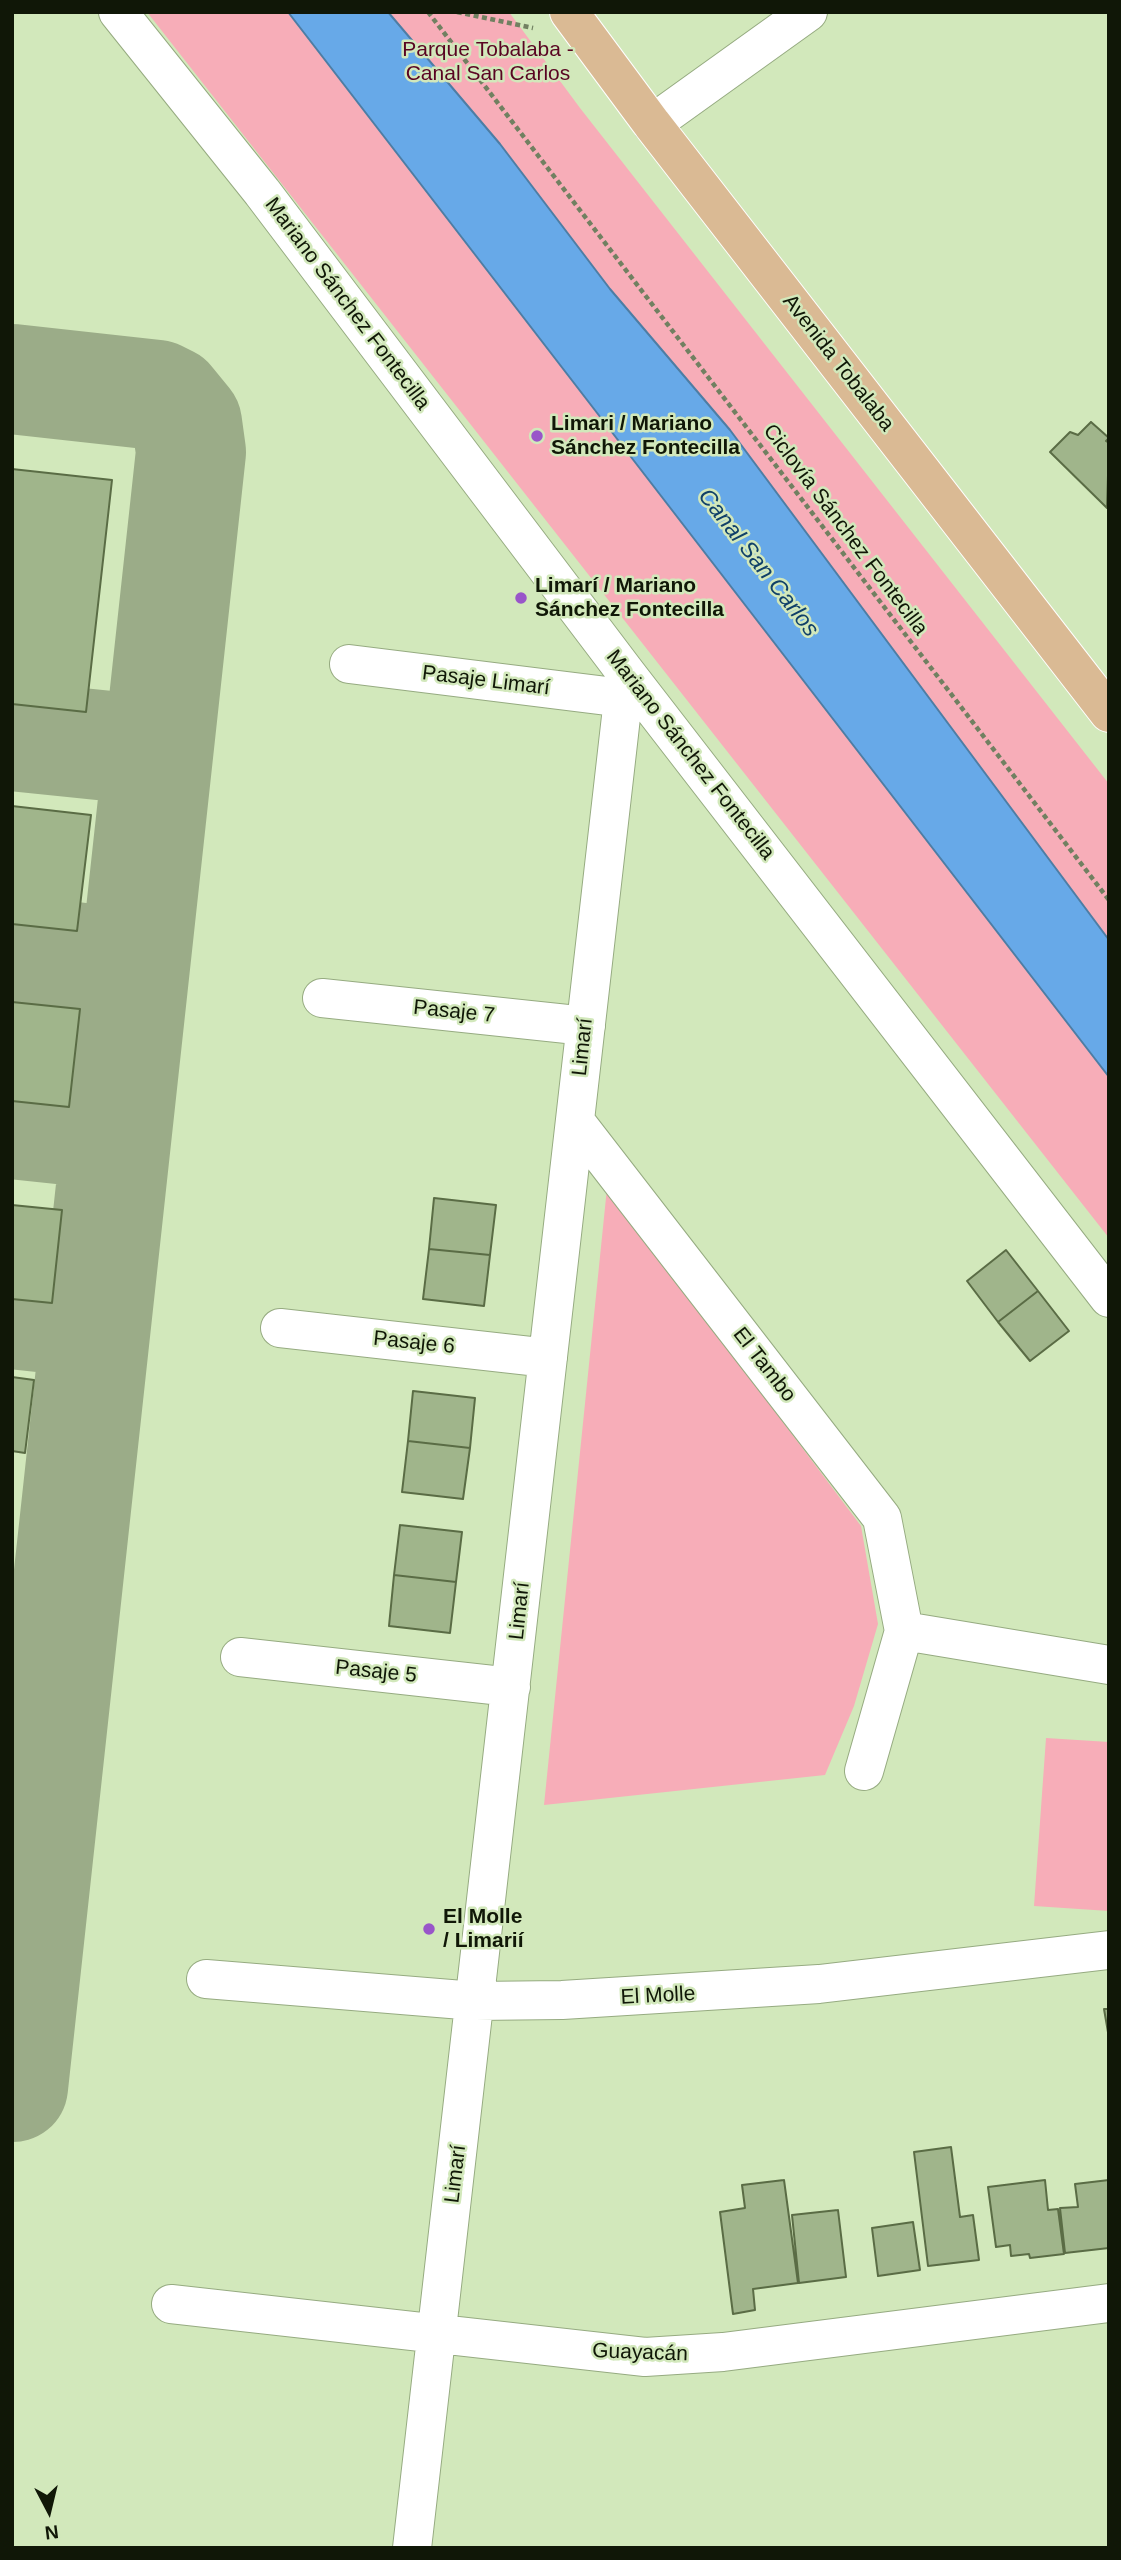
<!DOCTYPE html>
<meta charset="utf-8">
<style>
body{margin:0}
#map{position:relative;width:1121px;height:2560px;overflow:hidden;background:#d2e8bb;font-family:Helvetica,sans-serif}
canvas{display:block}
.frame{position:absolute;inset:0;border:14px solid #101707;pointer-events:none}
.north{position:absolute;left:14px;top:2476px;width:70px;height:70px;-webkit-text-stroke:5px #d2e8bb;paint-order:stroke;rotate:173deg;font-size:19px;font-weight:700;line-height:28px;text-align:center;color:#101707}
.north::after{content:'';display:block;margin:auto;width:24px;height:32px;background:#101707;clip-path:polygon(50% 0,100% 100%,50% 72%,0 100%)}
</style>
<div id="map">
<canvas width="1121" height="2560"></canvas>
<div class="frame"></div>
<div class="north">N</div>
</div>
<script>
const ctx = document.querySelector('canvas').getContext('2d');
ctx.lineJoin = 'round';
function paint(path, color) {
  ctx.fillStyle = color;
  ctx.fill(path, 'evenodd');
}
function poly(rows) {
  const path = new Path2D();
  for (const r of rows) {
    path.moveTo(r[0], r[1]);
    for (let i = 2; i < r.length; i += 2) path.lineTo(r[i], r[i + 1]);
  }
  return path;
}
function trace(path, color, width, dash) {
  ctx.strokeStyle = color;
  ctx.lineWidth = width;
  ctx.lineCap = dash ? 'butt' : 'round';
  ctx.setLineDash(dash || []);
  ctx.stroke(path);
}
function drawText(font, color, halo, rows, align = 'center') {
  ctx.font = font + ' Helvetica,sans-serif';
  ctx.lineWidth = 5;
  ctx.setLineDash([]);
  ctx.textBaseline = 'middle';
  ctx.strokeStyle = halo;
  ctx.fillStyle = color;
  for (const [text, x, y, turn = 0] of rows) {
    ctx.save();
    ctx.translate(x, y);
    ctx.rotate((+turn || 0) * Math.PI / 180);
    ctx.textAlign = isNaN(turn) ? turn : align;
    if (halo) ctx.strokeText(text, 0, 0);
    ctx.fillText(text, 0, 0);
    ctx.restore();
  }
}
paint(poly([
 [147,12,288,12,1109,1077,1109,1238],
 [388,12,509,12,580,108,1109,784,1109,940,730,430,610,289,500,144],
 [607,1188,861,1526,878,1624,854,1706,825,1775,544,1805],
 [1046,1738,1109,1742,1109,1911,1034,1906]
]), '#f7adb8');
const water = poly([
 [288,12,388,12,500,144,610,289,730,430,1109,940,1109,1077,288,12]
]);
paint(water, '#67a9e8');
trace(water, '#4d7da4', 2);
trace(poly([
 [12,379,157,395,169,401,187,423,191,452,13,2087],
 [12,736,158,751],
 [12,950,135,964],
 [12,1124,116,1135],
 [12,1314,96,1323]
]), '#9bac88', 110);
const building = poly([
 [1091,422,1109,438,1106,441,1109,443,1107,508,1050,452,1070,432,1078,435,1091,422],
 [12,469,112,480,86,712,12,704,12,469],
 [12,806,91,815,77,931,12,924,12,806],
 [12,1002,80,1009,69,1107,12,1101,12,1002],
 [434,1198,496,1205,490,1255,429,1249,434,1198],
 [12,1205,62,1210,52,1303,12,1299,12,1205],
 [429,1249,490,1255,484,1306,423,1299,429,1249],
 [1006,1250,1038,1291,998,1322,967,1281,1006,1250],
 [1038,1291,1069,1331,1030,1361,998,1322,1038,1291],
 [12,1377,34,1380,25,1453,12,1451,12,1377],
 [413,1391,475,1398,470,1448,408,1441,413,1391],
 [408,1441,470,1448,463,1499,402,1492,408,1441],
 [400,1525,462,1532,456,1582,394,1575,400,1525],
 [394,1575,456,1582,450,1633,389,1626,394,1575],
 [1104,2009,1109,2009,1109,2038,1104,2009],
 [951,2147,960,2217,973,2215,979,2260,928,2266,914,2152,951,2147],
 [784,2180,798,2283,753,2289,755,2310,733,2314,720,2212,745,2208,742,2185,784,2180],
 [1045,2180,1048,2210,1058,2209,1064,2254,1030,2258,1029,2254,1011,2256,1010,2245,996,2247,988,2187,1045,2180],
 [1109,2180,1109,2248,1065,2253,1060,2208,1078,2207,1075,2184,1109,2180],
 [838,2210,846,2277,799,2283,792,2215,838,2210],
 [913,2222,920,2270,878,2276,872,2228,913,2222]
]);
paint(building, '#a0b58b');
trace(building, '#5a6c45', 2);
const minor = poly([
 [118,12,262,192,626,673,1109,1298],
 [652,124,808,12],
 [349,664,623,698],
 [322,998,586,1026],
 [575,1121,882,1518,904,1631,864,1771],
 [280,1328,548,1358],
 [904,1631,1109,1665],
 [240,1657,511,1687],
 [206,1979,475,2001,562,2000,819,1984,1109,1950],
 [171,2304,645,2357,723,2352,1109,2303],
 [412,2548,626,673]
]);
const major = poly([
 [569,12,652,124,1109,713]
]);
trace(minor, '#96ab81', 40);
trace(major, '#fff', 40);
trace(poly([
 [428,12,1109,900],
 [457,12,533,28]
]), '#718061', 4.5, [5, 3.5]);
trace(minor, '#fff', 38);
trace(major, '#daba94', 38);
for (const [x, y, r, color] of [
 [537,436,7,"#9955c9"],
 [521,598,7,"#9955c9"],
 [429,1929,7,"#9955c9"]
]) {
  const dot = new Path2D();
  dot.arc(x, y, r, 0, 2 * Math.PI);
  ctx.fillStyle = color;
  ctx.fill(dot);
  trace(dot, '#d2e8bb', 2.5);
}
drawText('21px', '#590422', '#d2e8bb', [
 ["Parque Tobalaba -",488,50],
 ["Canal San Carlos",488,74]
]);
drawText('21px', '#101707', '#d2e8bb', [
 ["Mariano Sánchez Fontecilla",347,304,53],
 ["Avenida Tobalaba",838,363,52],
 ["Ciclovía Sánchez Fontecilla",845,530,53],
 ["Pasaje Limarí",486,681,7],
 ["Mariano Sánchez Fontecilla",690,755,52],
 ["Pasaje 7",454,1012,6],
 ["Limarí",583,1047,-84],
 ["Pasaje 6",414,1343,6],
 ["El Tambo",764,1365,52],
 ["Limarí",520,1611,-84],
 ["Pasaje 5",376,1672,6],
 ["El Molle",658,1996,-3],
 ["Limarí",456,2174,-83],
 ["Guayacán",640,2353,2]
]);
drawText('bold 21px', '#101707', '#d2e8bb', [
 ["Limari / Mariano",551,424],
 ["Sánchez Fontecilla",551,448],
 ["Limarí / Mariano",535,586],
 ["Sánchez Fontecilla",535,610],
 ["El Molle",443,1917],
 ["/ Limarií",443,1941]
], 'left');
drawText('italic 23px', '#104069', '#d2e8bb', [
 ["Canal San Carlos",758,563,52]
]);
</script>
